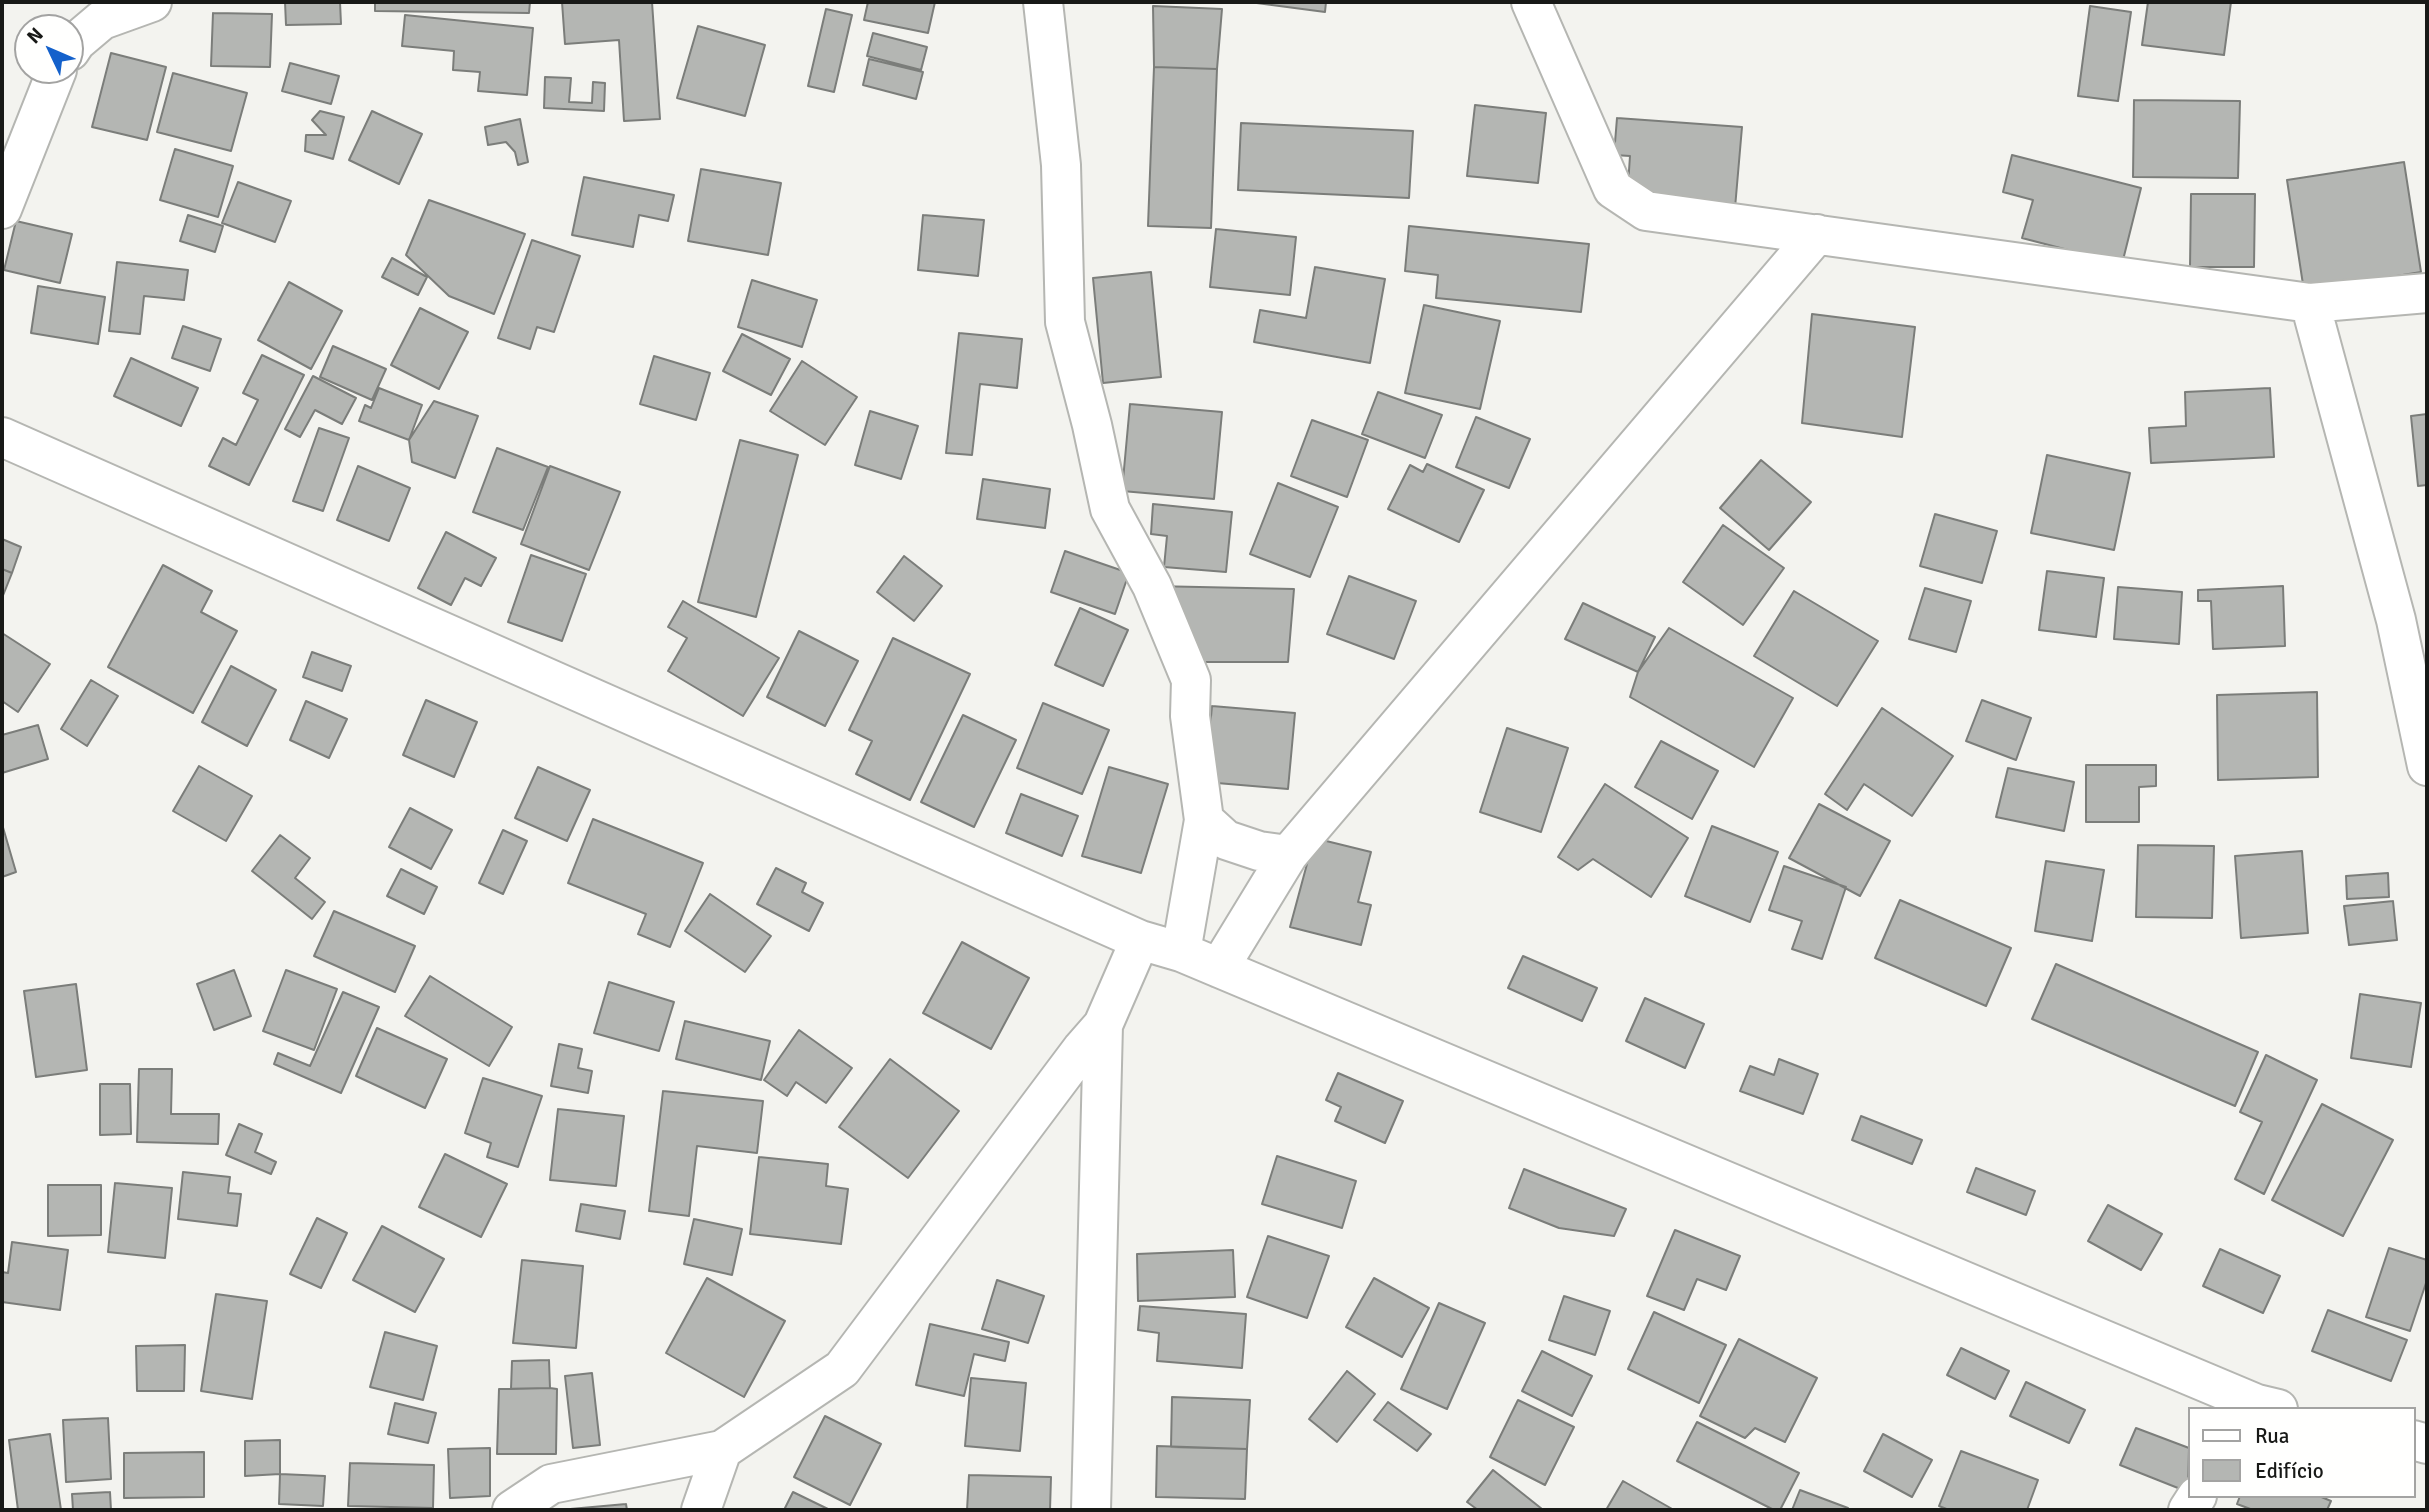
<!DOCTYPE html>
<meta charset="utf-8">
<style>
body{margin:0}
#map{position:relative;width:2429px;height:1512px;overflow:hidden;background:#f3f3ef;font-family:Signika,sans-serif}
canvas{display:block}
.frame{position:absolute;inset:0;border:4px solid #181917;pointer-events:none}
.legend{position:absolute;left:2188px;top:1407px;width:228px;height:91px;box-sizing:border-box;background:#fffffe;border:2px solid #a3a3a2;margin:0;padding:9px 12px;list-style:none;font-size:21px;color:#181917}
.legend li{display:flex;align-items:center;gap:14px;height:35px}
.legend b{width:35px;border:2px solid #a3a3a2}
.north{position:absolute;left:14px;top:14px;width:70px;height:70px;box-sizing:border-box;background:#fffffe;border:2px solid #a3a3a2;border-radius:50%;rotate:314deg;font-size:19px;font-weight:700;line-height:28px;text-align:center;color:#181917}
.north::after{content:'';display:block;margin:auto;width:24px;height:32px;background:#1461cb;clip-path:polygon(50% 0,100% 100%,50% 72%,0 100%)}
</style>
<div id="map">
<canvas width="2429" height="1512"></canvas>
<div class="frame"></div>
<ul class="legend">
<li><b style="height:9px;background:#fff"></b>Rua</li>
<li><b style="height:19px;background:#b4b6b3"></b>Edifício</li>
</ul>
<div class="north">N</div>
</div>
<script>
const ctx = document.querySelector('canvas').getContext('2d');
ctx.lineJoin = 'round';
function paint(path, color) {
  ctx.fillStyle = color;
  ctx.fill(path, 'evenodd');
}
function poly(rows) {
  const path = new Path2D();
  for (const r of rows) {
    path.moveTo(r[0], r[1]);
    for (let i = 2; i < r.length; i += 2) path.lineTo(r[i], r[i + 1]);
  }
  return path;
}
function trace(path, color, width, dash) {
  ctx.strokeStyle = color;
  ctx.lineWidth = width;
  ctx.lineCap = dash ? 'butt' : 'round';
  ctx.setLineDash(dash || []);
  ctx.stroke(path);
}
const building = poly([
 [285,2,340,2,341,24,286,25,285,2],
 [375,2,530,2,529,13,375,11,375,2],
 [562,2,652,2,660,119,624,121,619,40,565,44,562,2],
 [868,2,935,2,928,33,864,20,868,2],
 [1249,2,1326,2,1325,12,1249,2],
 [2148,2,2231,2,2224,55,2142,45,2148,2],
 [1153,6,1222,9,1217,69,1154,67,1153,6],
 [2090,6,2131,12,2118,101,2078,96,2090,6],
 [826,9,852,15,834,92,808,86,826,9],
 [213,13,272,14,270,67,211,66,213,13],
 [405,15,533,28,527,95,478,91,480,72,453,70,454,51,402,46,405,15],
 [698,26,765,45,745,116,677,98,698,26],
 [873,33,927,47,921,70,867,56,873,33],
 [111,53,166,67,147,140,92,127,111,53],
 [869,59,923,72,916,99,863,85,869,59],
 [290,63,339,76,331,104,282,91,290,63],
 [1154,67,1217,69,1211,228,1148,226,1154,67],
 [173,73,247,93,231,151,157,132,173,73],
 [545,77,571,78,569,102,592,103,593,82,605,83,604,111,544,108,545,77],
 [2134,100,2240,101,2238,178,2133,177,2134,100],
 [1475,105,1546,113,1538,183,1467,176,1475,105],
 [320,111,344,117,333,159,305,151,306,135,326,135,312,120,320,111],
 [372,111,422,134,399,184,349,160,372,111],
 [1617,118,1742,127,1735,208,1627,200,1630,156,1614,155,1617,118],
 [520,119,528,162,518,165,515,152,506,142,488,145,485,127,520,119],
 [1241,123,1413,131,1409,198,1238,190,1241,123],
 [175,149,233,166,218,217,160,200,175,149],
 [2012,155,2141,188,2122,264,2022,238,2033,200,2003,192,2012,155],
 [2404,162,2421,272,2304,291,2287,180,2404,162],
 [701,169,781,183,768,255,688,241,701,169],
 [584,177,674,195,668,221,639,215,633,247,572,235,584,177],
 [238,182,291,201,275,242,222,223,238,182],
 [2191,194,2255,194,2254,267,2190,267,2191,194],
 [429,200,525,234,494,314,449,296,406,255,429,200],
 [188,215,223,226,215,252,180,241,188,215],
 [923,215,984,220,978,276,918,270,923,215],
 [16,221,72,234,60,283,4,270,16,221],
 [1409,226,1589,244,1581,312,1436,298,1438,275,1405,271,1409,226],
 [1216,229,1296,237,1290,295,1210,287,1216,229],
 [532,240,580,256,554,332,537,327,530,349,498,338,532,240],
 [392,258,427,277,418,295,382,277,392,258],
 [117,262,188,270,184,300,144,296,140,334,109,331,117,262],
 [1315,267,1385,279,1370,363,1254,342,1260,310,1306,318,1315,267],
 [1151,272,1161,377,1103,383,1093,278,1151,272],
 [752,280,817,300,802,347,738,327,752,280],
 [289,282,342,311,311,369,258,340,289,282],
 [38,286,105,297,98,344,31,333,38,286],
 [1424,305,1500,321,1480,409,1405,393,1424,305],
 [420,308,468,332,439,389,391,365,420,308],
 [1812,314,1915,327,1902,437,1802,423,1812,314],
 [183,326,221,339,210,371,172,358,183,326],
 [959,333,1022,339,1017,388,980,384,972,455,946,453,959,333],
 [742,334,790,359,771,395,723,371,742,334],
 [333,346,386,369,372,400,320,377,333,346],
 [262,355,304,375,249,485,209,466,223,438,236,445,258,400,243,393,262,355],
 [654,356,710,373,696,420,640,404,654,356],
 [131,358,198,388,181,426,114,396,131,358],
 [802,361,857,397,825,445,770,411,802,361],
 [313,376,356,398,342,424,315,410,300,437,285,429,313,376],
 [379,388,422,405,409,440,359,421,365,405,371,408,379,388],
 [2270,388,2274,457,2151,463,2149,428,2186,426,2185,392,2270,388],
 [1378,392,1442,415,1425,458,1362,434,1378,392],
 [434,401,478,416,455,478,412,462,409,440,434,401],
 [1130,404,1222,412,1214,499,1122,491,1130,404],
 [870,411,918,426,901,479,855,465,870,411],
 [2427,414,2427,485,2418,486,2411,416,2427,414],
 [1476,417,1530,439,1509,488,1456,467,1476,417],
 [1312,420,1368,440,1347,497,1291,476,1312,420],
 [319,428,349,438,323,511,293,501,319,428],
 [740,440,798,455,756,617,698,602,740,440],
 [497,448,548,467,523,530,473,512,497,448],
 [2047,455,2130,473,2114,550,2031,533,2047,455],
 [1761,460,1811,502,1769,550,1720,508,1761,460],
 [1427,464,1484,490,1459,542,1388,509,1410,465,1423,472,1427,464],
 [358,466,410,488,389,541,337,520,358,466],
 [550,466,620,492,589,570,521,544,550,466],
 [983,479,1050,489,1045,528,977,519,983,479],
 [1278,483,1338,507,1310,577,1250,554,1278,483],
 [1153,504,1232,512,1226,572,1164,567,1167,536,1151,534,1153,504],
 [1935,514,1997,531,1982,583,1920,566,1935,514],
 [1723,525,1784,568,1743,625,1683,582,1723,525],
 [446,532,496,558,481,586,465,578,451,605,418,588,446,532],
 [2,539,21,547,12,573,2,569,2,539],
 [1065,551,1129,573,1115,614,1051,592,1065,551],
 [531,555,586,574,562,641,508,622,531,555],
 [904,556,942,586,914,621,877,592,904,556],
 [163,565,212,591,201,612,237,631,193,713,108,667,163,565],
 [2,569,12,573,2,598,2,569],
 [2047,571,2104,578,2096,637,2039,630,2047,571],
 [1349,576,1416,601,1394,659,1327,634,1349,576],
 [1152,586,1294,589,1288,662,1182,662,1152,586],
 [2283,586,2285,646,2213,649,2211,601,2198,601,2198,590,2283,586],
 [2118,587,2182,592,2179,644,2114,639,2118,587],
 [1925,588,1971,601,1956,652,1909,639,1925,588],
 [1794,591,1878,641,1837,706,1754,656,1794,591],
 [683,601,779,658,743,716,668,671,687,638,668,627,683,601],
 [1583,603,1655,637,1638,672,1565,639,1583,603],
 [1080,608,1128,630,1103,686,1055,665,1080,608],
 [1669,628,1793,698,1754,767,1630,697,1638,672,1669,628],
 [799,631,858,661,825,726,767,697,799,631],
 [2,633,50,664,18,712,2,701,2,633],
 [893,638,970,674,910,800,856,774,872,741,849,730,893,638],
 [312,652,351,666,342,691,303,677,312,652],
 [231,666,276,690,247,746,202,722,231,666],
 [91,680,118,696,87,746,61,729,91,680],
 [2317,692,2318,777,2218,780,2217,695,2317,692],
 [426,700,477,722,454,777,403,755,426,700],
 [1982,700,2031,718,2016,760,1966,741,1982,700],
 [306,701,347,719,329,758,290,740,306,701],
 [1043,703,1109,730,1082,794,1017,768,1043,703],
 [1212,706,1295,713,1288,789,1205,782,1212,706],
 [1882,708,1953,756,1912,816,1864,784,1847,810,1825,794,1882,708],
 [963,715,1016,740,974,827,921,802,963,715],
 [38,725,48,759,2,773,2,735,38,725],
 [1507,728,1568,748,1541,832,1480,812,1507,728],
 [1661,741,1718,771,1692,819,1635,787,1661,741],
 [2086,765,2156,765,2156,786,2139,787,2139,822,2086,822,2086,765],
 [199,766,252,796,226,841,173,811,199,766],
 [538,767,590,790,567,841,515,818,538,767],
 [1109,767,1168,784,1141,873,1082,856,1109,767],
 [2008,768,2074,782,2064,831,1996,817,2008,768],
 [1605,784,1688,838,1651,897,1593,859,1578,870,1558,857,1605,784],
 [1021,794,1078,816,1062,856,1006,833,1021,794],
 [1819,804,1890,841,1860,896,1789,858,1819,804],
 [410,808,452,830,431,869,389,847,410,808],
 [593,819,703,863,670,947,638,934,646,914,568,883,593,819],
 [2,824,16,872,2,877,2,824],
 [1712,826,1778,852,1750,922,1685,896,1712,826],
 [503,830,527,841,503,894,479,883,503,830],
 [280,835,310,858,295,878,325,902,312,919,252,871,280,835],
 [1314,838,1371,852,1358,902,1371,905,1361,945,1290,927,1314,838],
 [2138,845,2214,846,2212,918,2136,917,2138,845],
 [2302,851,2308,933,2241,938,2235,856,2302,851],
 [2046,861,2104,870,2092,941,2035,931,2046,861],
 [1784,866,1846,887,1822,959,1792,949,1802,921,1769,910,1784,866],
 [776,868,806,883,802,892,823,903,809,931,757,904,776,868],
 [401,869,437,887,424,914,387,896,401,869],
 [2388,873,2389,897,2347,899,2346,876,2388,873],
 [710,894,771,936,745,972,685,931,710,894],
 [1900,900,2011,948,1986,1006,1875,958,1900,900],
 [2393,901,2397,940,2349,945,2344,906,2393,901],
 [334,911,415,946,395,992,314,956,334,911],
 [962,942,1029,978,991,1049,923,1013,962,942],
 [1523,956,1597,988,1582,1021,1508,988,1523,956],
 [2056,964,2258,1052,2235,1106,2032,1019,2056,964],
 [234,970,251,1016,214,1030,197,984,234,970],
 [286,970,337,989,314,1050,263,1031,286,970],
 [430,976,512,1027,489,1066,405,1016,430,976],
 [609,982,674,1002,659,1051,594,1033,609,982],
 [76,984,87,1070,36,1077,24,991,76,984],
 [343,992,379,1007,341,1093,274,1064,278,1053,310,1066,343,992],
 [2360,994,2421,1003,2411,1067,2351,1058,2360,994],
 [1645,998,1704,1024,1685,1068,1626,1041,1645,998],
 [685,1021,770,1041,761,1080,676,1059,685,1021],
 [377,1028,447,1059,425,1108,356,1076,377,1028],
 [799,1030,852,1068,826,1103,796,1082,787,1096,764,1080,799,1030],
 [559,1044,582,1049,578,1068,592,1071,588,1093,551,1086,559,1044],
 [2266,1055,2317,1080,2264,1194,2235,1179,2262,1122,2240,1112,2266,1055],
 [890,1059,959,1111,908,1178,839,1127,890,1059],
 [1779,1059,1818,1074,1803,1114,1740,1091,1750,1066,1774,1075,1779,1059],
 [139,1069,172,1069,171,1114,219,1114,218,1144,137,1142,139,1069],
 [1338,1073,1403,1101,1385,1143,1335,1121,1341,1107,1326,1100,1338,1073],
 [483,1078,542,1096,518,1167,487,1157,491,1143,465,1133,483,1078],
 [100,1084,130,1084,131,1134,100,1135,100,1084],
 [663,1091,763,1101,757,1153,697,1146,689,1216,649,1211,663,1091],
 [2322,1104,2393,1140,2343,1236,2272,1200,2322,1104],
 [558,1109,624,1116,616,1186,550,1180,558,1109],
 [1861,1116,1922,1140,1912,1164,1852,1140,1861,1116],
 [239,1124,262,1134,255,1152,276,1162,271,1174,226,1155,239,1124],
 [445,1154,507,1184,481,1237,419,1207,445,1154],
 [1277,1156,1356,1181,1342,1228,1262,1204,1277,1156],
 [759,1157,828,1164,826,1186,848,1189,841,1244,750,1234,759,1157],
 [1976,1168,2035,1191,2026,1215,1967,1192,1976,1168],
 [1524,1169,1626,1209,1614,1236,1559,1228,1509,1208,1524,1169],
 [183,1172,230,1177,228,1193,241,1194,237,1226,178,1219,183,1172],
 [115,1183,172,1188,165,1258,108,1252,115,1183],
 [48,1185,101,1185,101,1235,48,1236,48,1185],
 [581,1204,625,1211,620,1239,576,1231,581,1204],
 [2108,1205,2162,1234,2141,1270,2088,1241,2108,1205],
 [317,1218,347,1233,321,1288,290,1274,317,1218],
 [694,1219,742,1229,732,1275,684,1264,694,1219],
 [382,1226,444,1259,415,1312,353,1280,382,1226],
 [1675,1230,1740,1256,1726,1290,1697,1279,1684,1310,1647,1296,1675,1230],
 [1268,1236,1329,1256,1307,1318,1247,1297,1268,1236],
 [12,1242,68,1250,60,1310,2,1302,2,1272,8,1273,12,1242],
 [2389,1248,2427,1260,2427,1280,2410,1331,2366,1317,2389,1248],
 [2220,1249,2280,1276,2263,1313,2203,1286,2220,1249],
 [1233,1250,1235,1297,1138,1301,1137,1254,1233,1250],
 [522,1260,583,1266,576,1348,513,1343,522,1260],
 [707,1278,785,1321,744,1397,666,1353,707,1278],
 [1374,1278,1429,1308,1402,1357,1346,1327,1374,1278],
 [997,1280,1044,1296,1028,1343,982,1329,997,1280],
 [216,1294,267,1301,252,1399,201,1391,216,1294],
 [1564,1296,1610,1311,1595,1355,1549,1340,1564,1296],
 [1439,1303,1485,1323,1447,1409,1401,1389,1439,1303],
 [1140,1306,1246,1314,1242,1368,1157,1361,1159,1333,1138,1330,1140,1306],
 [2328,1310,2407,1340,2391,1381,2312,1351,2328,1310],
 [1654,1312,1726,1345,1699,1403,1628,1369,1654,1312],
 [930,1324,1009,1342,1005,1361,974,1354,964,1396,916,1385,930,1324],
 [385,1332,437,1346,423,1400,370,1387,385,1332],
 [1739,1339,1817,1378,1785,1442,1755,1428,1745,1438,1700,1416,1739,1339],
 [185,1345,184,1391,137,1391,136,1346,185,1345],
 [1961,1348,2009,1371,1995,1399,1947,1375,1961,1348],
 [1542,1351,1592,1376,1572,1416,1522,1391,1542,1351],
 [549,1360,550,1388,511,1389,512,1361,549,1360],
 [1347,1371,1375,1394,1337,1442,1309,1419,1347,1371],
 [592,1373,600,1445,573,1448,565,1376,592,1373],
 [971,1378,1026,1383,1020,1451,965,1446,971,1378],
 [2026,1382,2085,1410,2069,1443,2010,1416,2026,1382],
 [550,1388,557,1389,556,1454,497,1454,499,1389,550,1388],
 [1172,1397,1250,1400,1247,1449,1171,1447,1172,1397],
 [1518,1400,1574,1427,1545,1485,1490,1457,1518,1400],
 [1388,1402,1431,1434,1417,1451,1374,1420,1388,1402],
 [395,1403,436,1413,428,1443,388,1434,395,1403],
 [825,1416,881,1444,850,1505,794,1477,825,1416],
 [108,1418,111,1479,66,1482,63,1420,108,1418],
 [1697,1422,1799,1473,1780,1510,1774,1510,1677,1461,1697,1422],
 [2136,1428,2189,1448,2188,1492,2120,1465,2136,1428],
 [50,1434,61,1510,18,1510,9,1440,50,1434],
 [1883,1434,1932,1460,1912,1497,1864,1471,1883,1434],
 [280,1440,280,1474,245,1476,245,1441,280,1440],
 [1157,1446,1247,1449,1245,1499,1156,1497,1157,1446],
 [490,1448,490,1496,450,1498,448,1449,490,1448],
 [1961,1451,2038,1480,2027,1510,1949,1510,1939,1506,1961,1451],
 [204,1452,204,1497,124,1498,124,1453,204,1452],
 [350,1463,434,1465,433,1508,348,1506,350,1463],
 [1493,1470,1542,1509,1541,1510,1478,1510,1467,1502,1493,1470],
 [280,1474,325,1476,323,1506,279,1504,280,1474],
 [969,1475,1051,1477,1050,1510,967,1510,969,1475],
 [1623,1481,1674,1510,1606,1510,1623,1481],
 [1800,1490,1848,1508,1847,1510,1792,1510,1800,1490],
 [110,1492,111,1510,73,1510,72,1494,110,1492],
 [793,1492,830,1510,784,1510,793,1492],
 [2240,1496,2319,1496,2331,1501,2327,1510,2253,1510,2237,1504,2240,1496],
 [626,1504,627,1510,559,1510,626,1504]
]);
paint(building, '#b4b6b3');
trace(building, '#7b7d7a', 2);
const street = poly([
 [1043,2,1061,165,1065,322,1092,425,1110,509,1152,586,1191,680,1190,716,1204,820,1181,952],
 [1531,2,1613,189,1646,211,2310,303,2427,293],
 [70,51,76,42,102,20,152,2],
 [2,209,57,70],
 [2310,303,2396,620,2427,766],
 [2,437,1140,940,1181,952,2257,1404,2278,1409],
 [1204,820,1226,840,1259,851,1288,855],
 [1219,968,1288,855,1817,234],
 [2413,1440,2427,1444],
 [512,1510,551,1484,722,1450],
 [701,1510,722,1450,842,1369,1082,1049,1103,1025],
 [1091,1510,1103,1025,1140,940],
 [2188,1510,2197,1496]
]);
trace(street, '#b5b6b2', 42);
trace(street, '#fff', 38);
</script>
